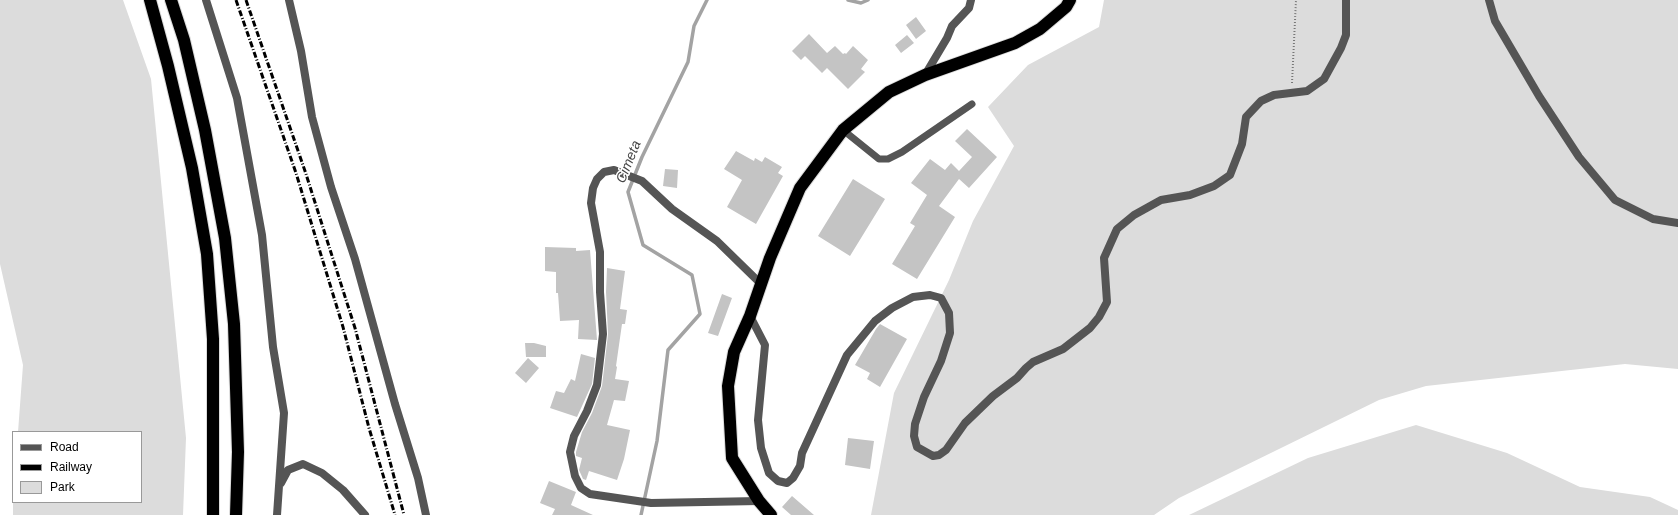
<!DOCTYPE html>
<style>
body{margin:0}
#map{position:relative;width:1678px;height:515px;overflow:hidden;background:#fff;font-family:Arial,sans-serif}
canvas{display:block}
.legend{position:absolute;left:12px;top:431px;width:130px;height:72px;box-sizing:border-box;background:#fff;border:1px solid #999;margin:0;padding:5px 7px;list-style:none;font-size:12px;color:#000}
.legend li{display:flex;align-items:center;gap:8px;height:20px}
.legend b{width:20px;border:1px solid #999}
</style>
<div id="map">
<canvas width="1678" height="515"></canvas>
<ul class="legend">
<li><b style="height:5px;background:#555"></b>Road</li>
<li><b style="height:5px;background:#000"></b>Railway</li>
<li><b style="height:11px;background:#dcdcdc"></b>Park</li>
</ul>
</div>
<script>
const ctx = document.querySelector('canvas').getContext('2d');
ctx.lineJoin = 'round';
function paint(path, color) {
  ctx.fillStyle = color;
  ctx.fill(path, 'evenodd');
}
function poly(rows) {
  const path = new Path2D();
  for (const r of rows) {
    path.moveTo(r[0], r[1]);
    for (let i = 2; i < r.length; i += 2) path.lineTo(r[i], r[i + 1]);
  }
  return path;
}
function trace(path, color, width, dash) {
  ctx.strokeStyle = color;
  ctx.lineWidth = width;
  ctx.lineCap = dash ? 'butt' : 'round';
  ctx.setLineDash(dash || []);
  ctx.stroke(path);
}
function drawText(font, color, halo, rows, align = 'center') {
  ctx.font = font + ' Arial,sans-serif';
  ctx.lineWidth = 3;
  ctx.setLineDash([]);
  ctx.textBaseline = 'middle';
  ctx.strokeStyle = halo;
  ctx.fillStyle = color;
  for (const [text, x, y, turn = 0] of rows) {
    ctx.save();
    ctx.translate(x, y);
    ctx.rotate((+turn || 0) * Math.PI / 180);
    ctx.textAlign = isNaN(turn) ? turn : align;
    if (halo) ctx.strokeText(text, 0, 0);
    ctx.fillText(text, 0, 0);
    ctx.restore();
  }
}
paint(poly([
 [0,0,123,0,151,79,186,438,183,515,13,515,13,502,141,502,141,432,18,432,23,365,0,264],
 [1104,0,1678,0,1678,369,1625,364,1426,386,1379,400,1179,498,1154,515,871,515,894,393,949,280,973,221,1014,146,988,107,1028,65,1099,27],
 [1416,425,1507,453,1580,487,1650,497,1678,510,1678,515,1189,515,1308,458]
]), '#dcdcdc');
trace(poly([
 [848,0,861,3,868,0],
 [641,515,657,441,668,350,700,314,692,275,643,245,628,192,642,157,688,62,694,26,707,0]
]), '#a3a3a3', 3.5);
paint(poly([
 [916,17,926,31,916,39,906,25],
 [809,34,827,53,835,46,843,54,845,53,846,54,853,46,868,60,861,69,865,72,848,89,827,68,822,73,805,56,801,60,792,51],
 [907,35,914,43,901,53,895,45],
 [967,129,997,157,969,188,959,179,939,206,955,217,917,279,892,264,915,226,910,223,927,195,911,183,930,159,945,170,951,163,959,171,972,157,955,141],
 [736,151,754,161,755,158,762,162,765,157,782,167,778,173,783,176,756,224,727,207,742,180,724,169],
 [665,169,678,170,677,188,663,186],
 [853,179,885,199,850,256,818,236],
 [545,247,576,248,576,251,590,250,597,340,578,339,579,320,560,321,558,293,556,293,556,272,545,271],
 [607,268,625,271,620,309,627,310,625,324,622,324,616,366,617,367,615,379,629,381,625,401,614,400,607,425,630,430,624,459,617,480,589,471,586,480,583,479,579,470,582,458,576,456,576,452,582,432,592,413,602,386,608,334,606,292],
 [722,294,732,298,718,336,708,333],
 [880,324,907,339,880,387,867,379,870,373,855,365,876,329],
 [525,343,534,343,546,346,546,357,526,357],
 [581,354,595,358,592,384,577,417,550,408,556,391,564,393,571,379,575,381],
 [528,358,539,368,526,383,515,373],
 [848,438,874,441,870,469,845,465],
 [549,481,576,492,571,505,593,515,552,515,555,509,540,503],
 [792,496,814,515,791,515,782,507]
]), '#c4c4c4');
const highway = poly([
 [150,0,168,66,192,168,207,254,213,339,213,515],
 [171,0,184,40,205,130,225,238,234,324,238,452,236,515],
 [771,515,759,501,732,458,728,386,734,352,750,316,770,258,800,188,843,130,889,92,925,75,1015,43,1040,29,1066,7,1070,0]
]);
trace(highway, '#dbdbdb', 14);
trace(poly([
 [1292,83,1296,0]
]), '#777', 2, [1, 2]);
trace(poly([
 [843,130,879,159,888,159,902,152,972,104]
]), '#555', 7);
trace(poly([
 [206,0,237,98,262,235,273,347,284,413,277,515],
 [289,0,301,51,312,117,331,187,355,259,395,404,418,478,426,515],
 [1489,0,1495,21,1539,96,1579,157,1615,200,1653,219,1678,223],
 [925,75,947,38,952,26,969,8,971,0],
 [750,316,765,345,758,420,761,448,769,473,778,481,787,483,793,478,800,466,802,453,847,355,875,321,892,308,913,297,930,295,941,298,949,313,950,333,941,361,924,397,915,424,914,436,917,447,933,456,939,455,946,450,965,423,993,396,1017,378,1026,368,1033,362,1063,349,1090,328,1099,317,1107,302,1104,258,1117,229,1134,215,1161,200,1190,195,1214,186,1230,175,1242,144,1246,117,1261,101,1274,95,1307,91,1324,79,1341,48,1346,35,1346,0],
 [281,483,288,470,303,464,322,473,343,490,365,515],
 [759,501,651,503,590,494,581,488,575,476,570,452,574,436,587,411,597,385,603,334,600,292,600,252,591,203,593,188,597,179,604,172,614,170,642,181,672,209,717,241,760,283]
]), '#555', 8);
trace(highway, '#000', 12);
trace(poly([
 [236,0,296,173,343,327,369,428,395,515],
 [246,0,305,171,355,328,404,515]
]), '#000', 3, [6, 2, 1, 2]);
drawText('italic 14px', '#444', '#fff', [
 ["Cimeta",629,162,-68]
]);
</script>
